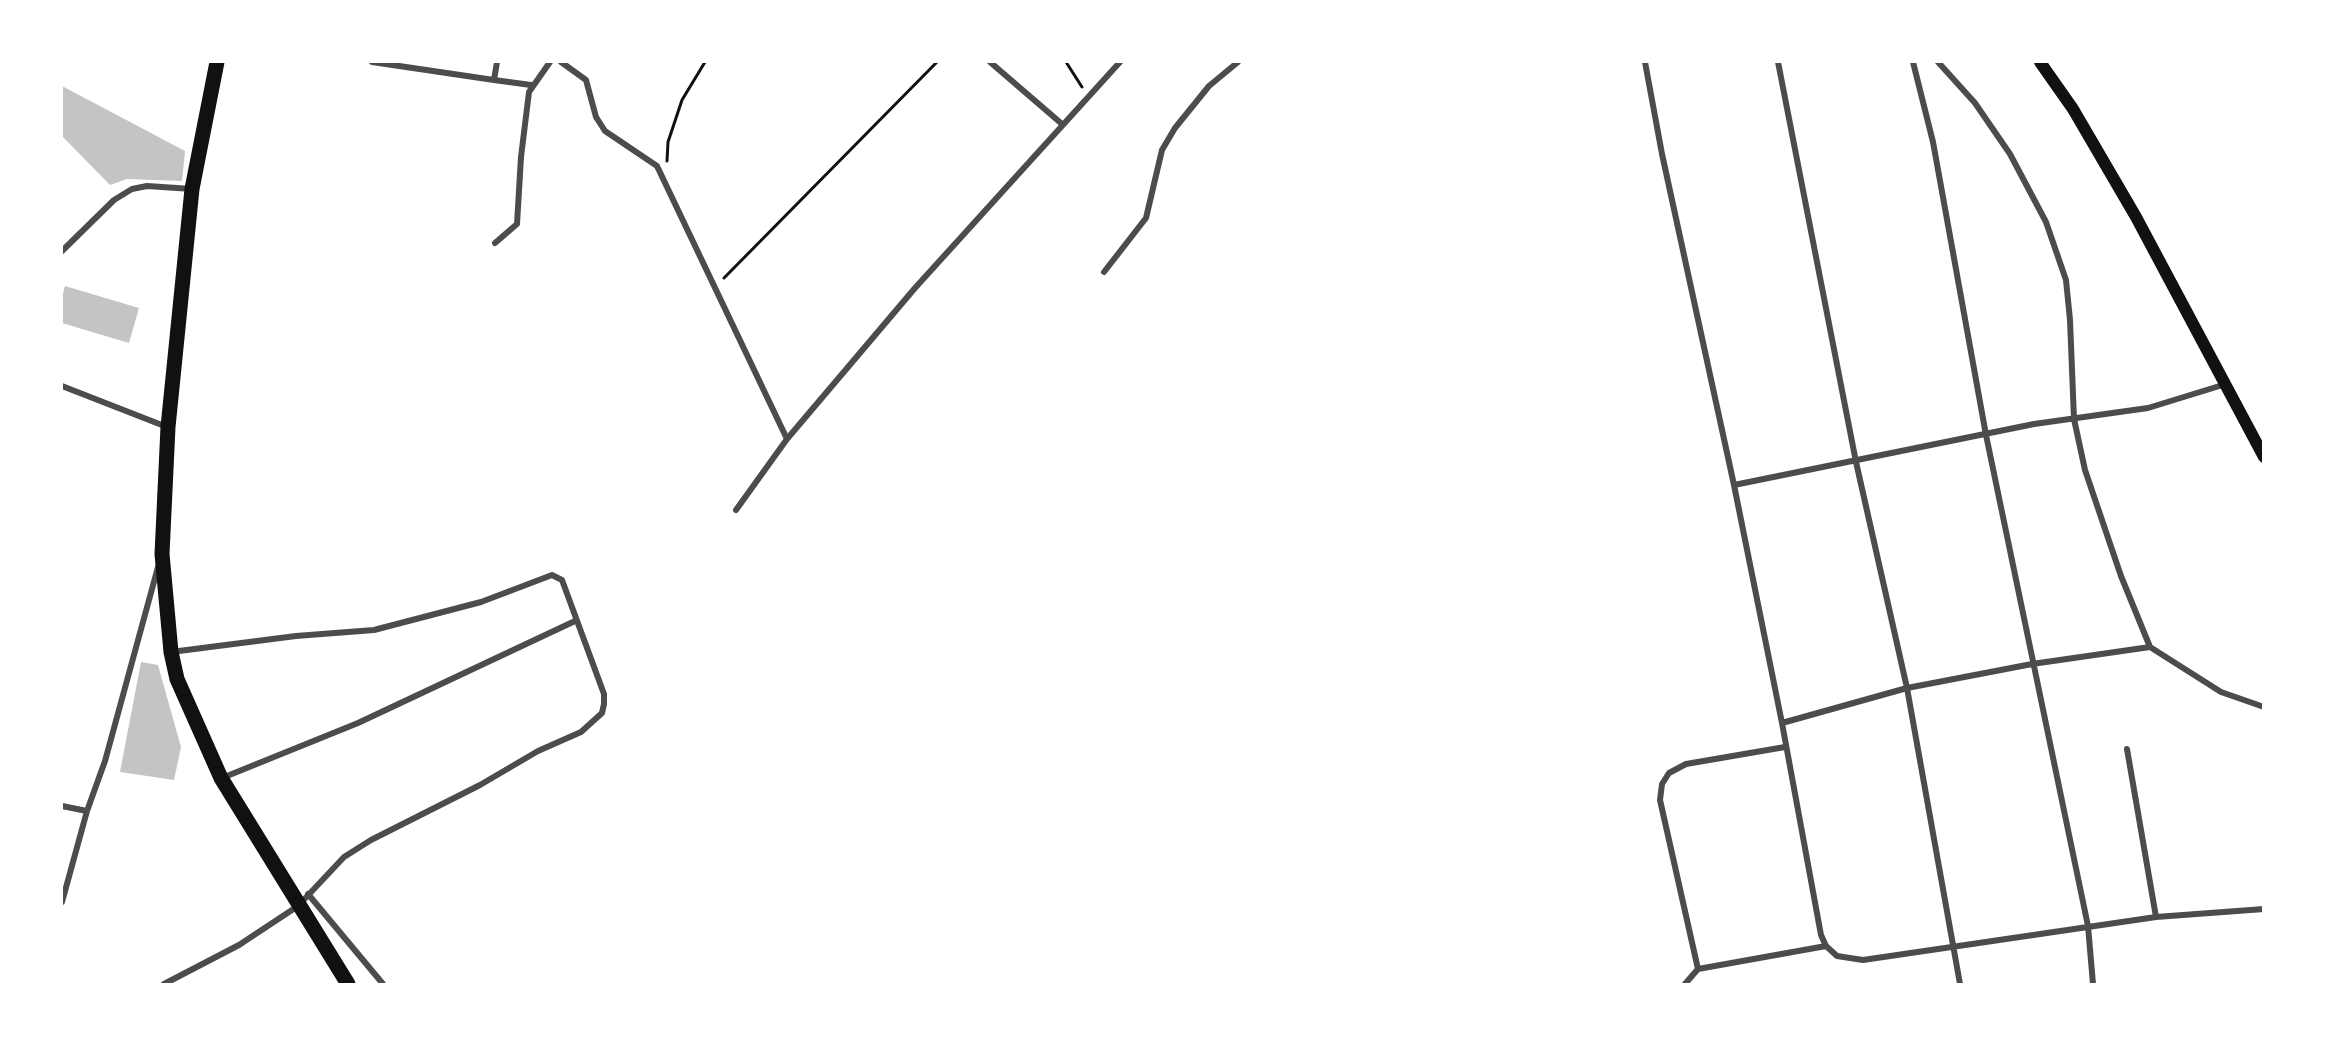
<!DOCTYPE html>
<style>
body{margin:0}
#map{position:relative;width:2325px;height:1046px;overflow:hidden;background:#fff;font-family:"Archivo Narrow",sans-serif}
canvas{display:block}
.frame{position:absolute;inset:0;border:63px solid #fff;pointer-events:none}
</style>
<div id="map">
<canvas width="2325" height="1046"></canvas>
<div class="frame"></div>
</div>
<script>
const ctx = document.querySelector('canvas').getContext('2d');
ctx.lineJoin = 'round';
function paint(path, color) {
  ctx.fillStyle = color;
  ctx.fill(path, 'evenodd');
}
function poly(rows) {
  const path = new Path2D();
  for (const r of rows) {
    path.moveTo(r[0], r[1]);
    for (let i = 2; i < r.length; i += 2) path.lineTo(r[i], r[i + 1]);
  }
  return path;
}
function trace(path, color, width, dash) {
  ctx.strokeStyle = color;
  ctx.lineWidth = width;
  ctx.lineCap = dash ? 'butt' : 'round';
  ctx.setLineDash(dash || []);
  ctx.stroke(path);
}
paint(poly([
 [62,86,185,151,182,181,127,179,110,185,62,136],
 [65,286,139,308,129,343,62,323,62,297],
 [141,662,158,665,181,747,174,780,120,772]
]), '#c4c4c4');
trace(poly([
 [1066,62,1082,87],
 [667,161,668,142,682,100,705,62],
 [724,278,937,62]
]), '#111', 3);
trace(poly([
 [372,62,494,80,497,62],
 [561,62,586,80,596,117,605,131,657,166,787,439],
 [990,62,1062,124],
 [1645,62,1662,154,1734,485,1782,723,1821,935,1826,946,1837,956,1863,960,2156,917,2264,909],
 [1778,62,1856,462,1907,688,1960,984],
 [1913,62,1933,142,1986,435,2088,926,2093,984],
 [1938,62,1975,103,2010,154,2046,222,2066,280,2070,320,2074,419,2085,470,2121,576,2150,647,2221,692,2264,707],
 [494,80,531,85],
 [495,243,517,224,521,157,529,92,550,62],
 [62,251,114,200,132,189,147,186,192,189],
 [1104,272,1146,218,1162,150,1175,128,1209,86,1238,62],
 [62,386,167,427],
 [1734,485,2034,424,2148,408,2226,384],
 [736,510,787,439,915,288,1120,62],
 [1782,723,1907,688,2032,664,2150,647],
 [2127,749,2156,917],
 [222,778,358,723,575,621],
 [62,806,87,811],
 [308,894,383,984],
 [62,902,87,811,105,761,158,567],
 [1698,969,1660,800,1662,784,1669,773,1686,764,1785,747],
 [164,984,239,945,298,906,344,857,371,840,480,785,538,751,581,732,602,713,604,704,604,694,562,580,552,575,481,602,374,630,296,636,171,652],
 [1685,984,1698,969,1826,946]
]), '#4c4c4c', 6);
trace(poly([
 [2040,62,2073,109,2136,217,2264,457]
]), '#111', 12);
trace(poly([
 [217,62,192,189,168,427,162,554,171,652,177,679,221,778,348,984]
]), '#111', 15);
</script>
